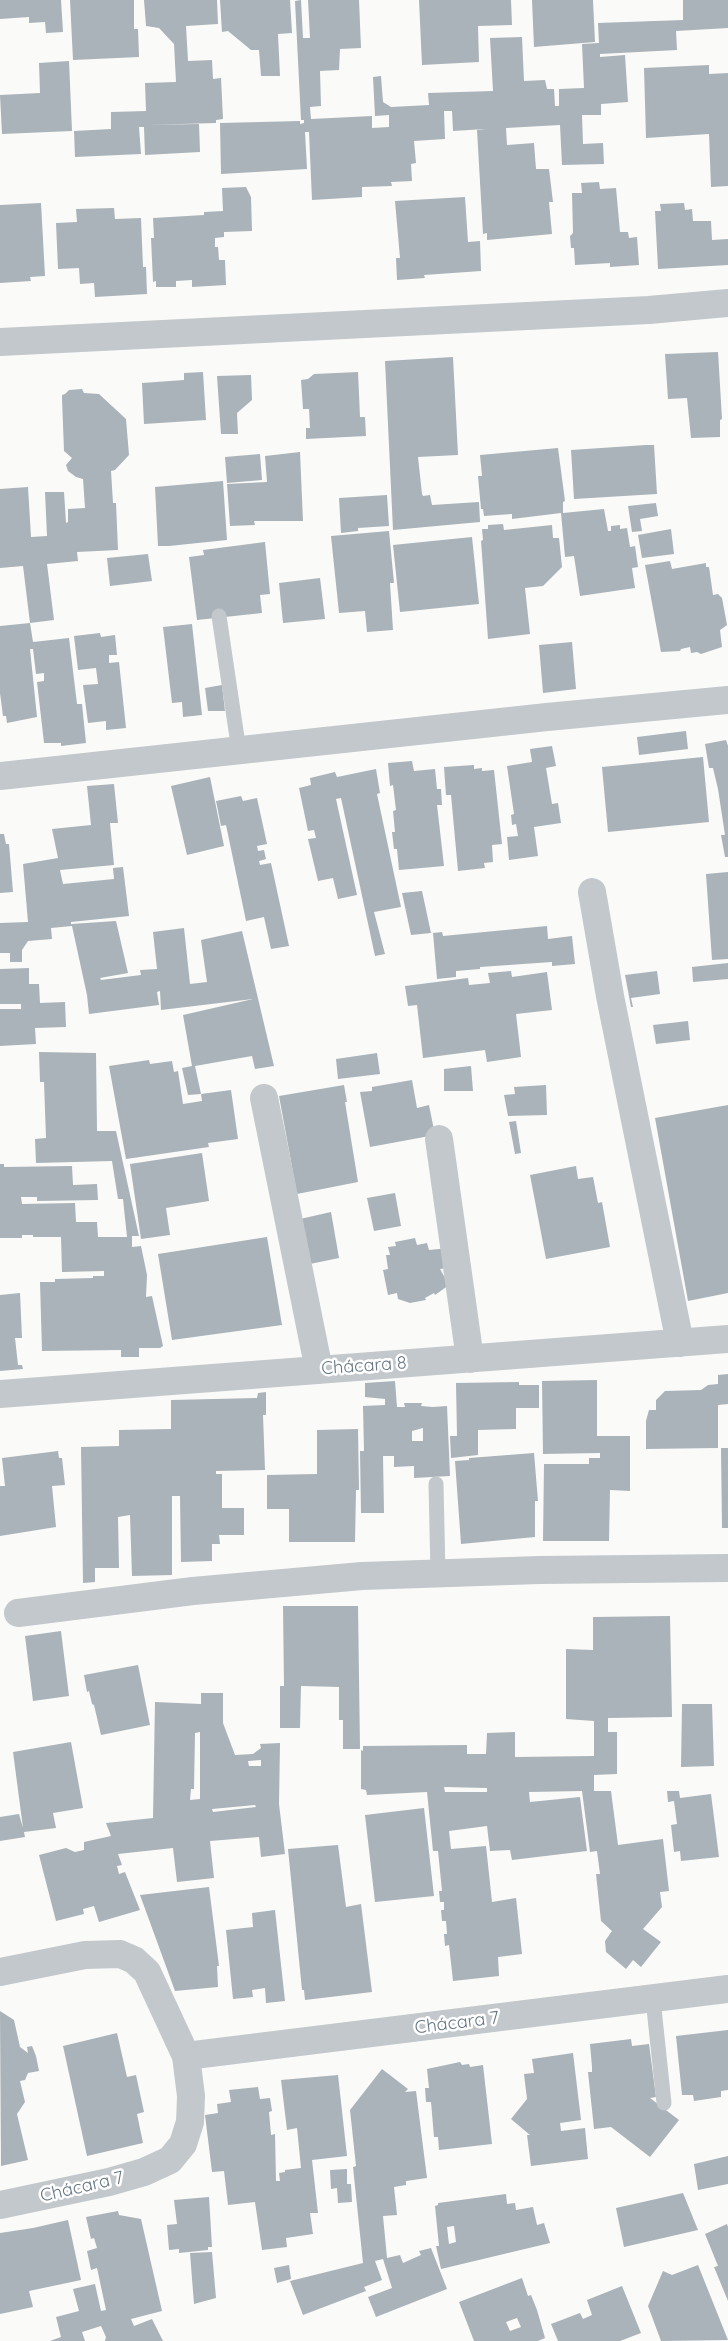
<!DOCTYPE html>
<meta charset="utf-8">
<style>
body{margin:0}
canvas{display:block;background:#fafaf8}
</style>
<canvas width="728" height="2341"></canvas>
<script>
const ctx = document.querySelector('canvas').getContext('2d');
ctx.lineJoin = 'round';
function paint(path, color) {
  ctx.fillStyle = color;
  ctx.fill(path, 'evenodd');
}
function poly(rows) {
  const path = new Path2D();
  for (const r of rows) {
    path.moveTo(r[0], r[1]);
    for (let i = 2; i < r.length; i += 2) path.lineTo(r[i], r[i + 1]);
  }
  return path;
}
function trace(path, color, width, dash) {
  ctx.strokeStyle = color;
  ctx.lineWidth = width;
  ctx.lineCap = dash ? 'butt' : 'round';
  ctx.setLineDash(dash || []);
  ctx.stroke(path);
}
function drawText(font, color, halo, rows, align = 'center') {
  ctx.font = font + ' Quicksand,sans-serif';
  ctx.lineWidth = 5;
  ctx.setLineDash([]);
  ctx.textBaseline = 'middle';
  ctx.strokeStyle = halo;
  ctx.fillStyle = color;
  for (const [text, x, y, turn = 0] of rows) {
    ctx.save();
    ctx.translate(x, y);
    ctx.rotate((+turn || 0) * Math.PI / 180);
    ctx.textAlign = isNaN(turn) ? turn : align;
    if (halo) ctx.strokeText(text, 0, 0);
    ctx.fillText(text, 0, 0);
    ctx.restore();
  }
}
paint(poly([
 [0,0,61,0,63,32,46,33,45,22,29,23,29,17,0,19],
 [70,0,134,0,134,29,138,29,139,57,73,60],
 [144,0,217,0,218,24,186,26,188,61,212,60,213,79,221,78,223,119,216,120,216,123,147,125,199,124,200,152,145,155,144,127,139,127,141,154,75,157,74,131,111,129,111,112,146,111,145,83,176,82,174,44,159,28,146,26],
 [220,0,290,0,292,33,278,34,280,76,261,76,259,50,251,50,228,31,222,32],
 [301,0,303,38,310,38,308,0,359,0,361,48,340,49,339,70,320,71,321,106,310,107,311,119,372,116,372,128,389,127,389,115,375,116,373,77,381,76,383,102,391,107,429,105,428,93,493,91,490,38,522,37,524,81,545,80,547,89,554,89,555,106,559,106,559,89,584,88,582,44,599,43,598,23,683,20,683,0,728,0,728,28,676,31,677,50,600,54,600,57,625,55,628,102,601,104,601,115,582,115,583,144,603,143,604,164,562,165,560,125,506,128,507,145,534,143,536,169,549,169,553,202,549,202,552,234,487,240,487,233,483,234,477,130,485,129,453,131,452,111,444,111,445,139,414,141,416,163,411,164,412,181,391,182,392,186,362,187,362,197,312,200,309,132,305,132,307,169,221,174,220,123,300,121,300,124,304,123,304,120,301,120,295,1],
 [419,0,511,0,512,25,478,26,479,62,422,65],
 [532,0,593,0,595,42,534,47],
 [69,61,72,131,2,134,0,95,40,93,39,63],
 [709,65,709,74,728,73,728,186,711,187,709,134,646,138,644,68],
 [599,182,600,189,616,188,620,232,628,232,629,238,637,237,639,265,610,267,610,263,575,265,574,248,571,248,570,236,573,233,572,193,582,193,581,183],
 [246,187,251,197,252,231,224,232,224,237,215,238,215,247,218,247,219,260,225,260,226,285,192,287,192,280,176,281,176,287,156,287,156,281,153,282,151,238,154,238,153,218,204,215,204,212,223,211,222,188],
 [465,197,468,242,480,241,481,271,424,275,425,278,397,280,396,258,400,258,395,201],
 [41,203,45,276,30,277,31,281,0,283,0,205],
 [684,203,685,210,692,209,693,221,711,221,712,240,728,239,728,265,658,269,655,211,661,211,660,204],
 [114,208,115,219,141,218,143,267,146,267,147,294,95,297,94,283,80,284,79,268,58,269,56,223,77,222,76,209],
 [718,352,722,419,720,420,720,437,691,438,687,398,668,399,665,354],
 [453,357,458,455,418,457,422,494,423,496,430,495,432,505,479,502,480,522,393,530,385,361],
 [203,372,206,420,144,424,142,383,184,380,184,373],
 [358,372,360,417,365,417,366,436,306,439,306,428,310,428,309,409,303,409,301,380,308,379,314,374],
 [251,375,252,400,237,413,238,434,221,434,217,376],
 [82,389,84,393,99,394,126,419,129,455,115,470,111,471,113,503,116,503,118,550,77,552,78,561,47,564,54,620,30,623,33,642,69,638,77,704,82,704,86,743,61,746,61,743,44,743,37,682,44,681,44,673,36,674,33,649,30,649,37,717,7,723,6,716,3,716,0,693,0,626,30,623,23,566,0,568,0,489,28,487,31,537,47,536,45,492,64,492,66,523,68,522,68,509,85,508,83,479,76,477,68,471,66,465,72,458,64,451,62,398,62,395,65,394,69,390],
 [646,445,654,445,657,494,574,499,571,450],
 [558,448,565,501,563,502,563,513,604,509,608,531,611,531,611,526,620,525,620,529,627,528,630,547,635,546,638,567,632,568,635,588,580,596,574,556,565,557,561,513,512,519,512,514,484,516,483,509,481,509,478,476,482,476,480,455],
 [300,452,303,521,254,521,255,525,230,526,227,484,267,482,265,456],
 [260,454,262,480,227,483,225,457],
 [223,481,227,540,169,546,158,546,155,487],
 [387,495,389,526,358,528,358,531,341,533,339,498],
 [656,503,658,516,640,519,642,531,632,532,628,506],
 [503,524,504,530,552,525,553,538,559,538,562,567,543,586,525,588,530,634,488,639,481,541,483,540,482,529,488,529,488,525],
 [671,529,674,554,642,558,638,535],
 [389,531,394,583,390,583,393,630,367,632,365,611,339,613,331,536],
 [472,537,479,604,400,612,393,545],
 [265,542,270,594,260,595,262,613,197,620,189,557,204,555,203,550],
 [148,554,152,581,110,586,107,558],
 [670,561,672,569,706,563,706,567,709,567,713,595,718,594,722,598,727,625,720,630,722,647,701,654,697,652,691,653,690,647,681,649,680,651,661,652,645,565],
 [320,578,325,619,283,623,279,583],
 [192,624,202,715,183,717,182,702,172,703,163,627],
 [100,633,101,637,115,635,117,655,109,655,109,663,119,662,126,728,106,730,106,721,88,723,83,685,98,684,96,668,78,670,74,636],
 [572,642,576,689,543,693,539,645],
 [222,685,225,711,208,711,205,688],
 [686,731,688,749,639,755,637,737],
 [726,740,728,746,728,857,725,857,721,835,725,835,718,789,713,768,709,768,705,744],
 [552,746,556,766,546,768,552,804,558,803,561,823,534,827,538,856,509,860,507,837,518,836,516,824,512,825,511,815,514,814,507,766,532,762,530,749],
 [703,757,709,822,608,832,602,767],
 [412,761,414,771,435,769,437,789,441,789,442,805,437,805,444,866,399,870,397,849,394,849,392,832,395,832,393,811,396,810,393,785,390,786,388,763],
 [474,765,474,769,482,768,482,771,494,770,502,844,492,845,493,862,484,863,485,868,458,871,451,795,446,795,444,767],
 [376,769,380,793,377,794,401,907,374,912,385,954,375,956,341,798,336,799,357,895,338,899,333,878,318,881,308,839,316,838,314,830,308,831,299,788,311,785,310,778,335,772,337,777],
 [210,777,224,846,187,855,171,786],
 [114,784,118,823,110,823,114,865,60,870,63,884,114,879,113,868,123,867,129,916,71,922,71,924,116,921,128,973,100,978,101,980,141,975,140,970,157,969,153,932,184,928,190,984,207,982,201,940,242,931,274,1066,255,1069,252,1056,195,1066,201,1094,188,1095,182,1068,192,1066,183,1015,253,999,161,1010,160,991,157,992,159,1005,89,1014,87,995,72,926,51,928,52,939,28,941,22,950,22,962,10,962,10,953,0,953,0,923,28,922,23,864,58,858,52,829,91,825,87,786],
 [241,796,243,801,257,798,267,844,257,846,258,851,264,850,266,859,259,861,260,865,271,863,289,946,271,949,264,917,246,921,226,825,221,826,216,801],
 [0,834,4,834,6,844,9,844,13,892,0,893],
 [728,872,728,959,712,960,706,874],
 [422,891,431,933,411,935,402,893],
 [547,926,548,939,572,936,575,964,552,966,552,962,480,967,480,969,456,971,456,977,437,979,433,933,442,932,443,936],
 [728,963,728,979,693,982,692,967],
 [29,968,29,984,39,984,40,1003,65,1002,66,1027,35,1028,36,1044,0,1046,0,1009,21,1009,21,1004,0,1004,0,969],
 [511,971,512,977,547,972,552,1010,516,1014,521,1057,487,1062,485,1050,423,1058,417,1005,408,1006,405,986,468,978,469,985,490,983,488,973],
 [657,971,660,994,631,998,633,1007,631,1007,625,975],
 [688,1021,690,1040,656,1044,653,1025],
 [39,1052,96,1053,97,1131,116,1131,139,1236,132,1236,132,1247,141,1246,147,1275,146,1297,152,1296,163,1346,160,1348,139,1348,139,1357,121,1357,121,1350,42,1351,40,1282,55,1282,55,1279,93,1278,93,1276,104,1276,104,1271,62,1272,61,1237,33,1237,33,1235,22,1235,22,1238,0,1238,0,1164,4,1164,4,1167,72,1166,73,1185,97,1184,98,1200,37,1201,37,1197,21,1197,22,1204,75,1203,76,1222,97,1222,98,1237,127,1237,123,1199,118,1199,112,1161,36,1163,35,1139,46,1138,44,1082,40,1082],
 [377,1053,380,1074,338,1079,336,1059],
 [149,1060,150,1064,172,1061,174,1072,178,1071,183,1104,202,1101,201,1094,231,1090,238,1139,208,1143,209,1147,126,1159,109,1066],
 [471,1066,473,1091,444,1091,444,1069],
 [412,1080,417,1108,429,1105,435,1135,370,1147,360,1092,372,1091,372,1087],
 [344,1085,347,1102,345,1102,358,1182,297,1194,279,1096],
 [546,1085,547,1115,508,1116,504,1095,515,1094,514,1087],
 [728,1105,728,1293,688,1301,655,1118],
 [516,1121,521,1153,515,1154,509,1122],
 [202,1153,209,1201,166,1208,170,1235,141,1239,130,1164],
 [576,1166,578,1179,593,1177,598,1203,602,1202,610,1247,546,1259,530,1175],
 [395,1193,401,1226,374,1231,367,1198],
 [331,1212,339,1258,310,1264,300,1219],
 [267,1237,282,1325,172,1340,158,1254],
 [415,1238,417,1245,427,1243,429,1250,449,1248,452,1267,440,1269,449,1285,435,1295,434,1293,425,1298,426,1300,410,1303,398,1299,397,1293,388,1295,383,1270,388,1269,386,1255,390,1255,388,1247,396,1246,395,1242],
 [20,1293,22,1338,15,1338,18,1365,22,1365,23,1369,0,1371,0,1295],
 [728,1374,728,1404,718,1405,718,1448,646,1449,646,1421,649,1410,656,1410,656,1400,665,1391,701,1390,708,1385,718,1384,718,1375],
 [597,1380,597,1436,630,1436,630,1491,610,1490,609,1541,543,1541,544,1464,589,1464,589,1458,600,1458,600,1453,543,1454,542,1381],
 [395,1381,397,1407,405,1407,404,1403,422,1403,421,1406,433,1407,447,1406,450,1476,414,1478,414,1466,394,1467,394,1456,383,1456,384,1513,361,1513,360,1451,364,1451,363,1406,385,1405,385,1399,365,1397,365,1383],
 [423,1428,423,1441,412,1441,412,1431],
 [519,1382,519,1385,539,1385,539,1408,516,1408,516,1429,478,1430,478,1455,451,1458,450,1436,457,1436,456,1383],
 [266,1392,266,1415,263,1415,265,1470,216,1471,216,1474,222,1474,222,1508,244,1508,244,1535,219,1535,220,1544,212,1544,212,1561,181,1562,180,1496,172,1496,172,1575,132,1576,130,1515,118,1517,119,1568,95,1568,95,1582,83,1583,81,1447,119,1446,119,1430,171,1429,171,1400,257,1398,258,1393],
 [358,1429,359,1490,356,1490,355,1542,289,1542,289,1509,267,1509,267,1475,317,1474,317,1430],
 [721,1448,728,1448,728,1528,722,1528],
 [58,1451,59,1458,62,1458,65,1485,52,1486,56,1527,0,1536,0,1486,5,1486,2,1458],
 [534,1453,538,1501,535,1501,535,1537,461,1544,455,1461,469,1460,469,1458],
 [283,1606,358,1606,360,1749,343,1749,343,1720,339,1720,339,1687,301,1686,300,1728,280,1728,280,1686,284,1686],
 [670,1616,672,1717,608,1718,608,1732,617,1732,617,1774,594,1775,594,1791,611,1791,618,1845,663,1839,669,1891,660,1892,662,1907,643,1929,661,1942,641,1967,633,1960,626,1969,606,1952,605,1941,612,1931,601,1921,596,1874,600,1874,597,1851,590,1852,582,1791,529,1792,530,1802,580,1797,587,1851,512,1860,510,1850,490,1851,487,1826,449,1831,451,1849,486,1846,492,1902,516,1898,522,1954,498,1957,499,1976,453,1981,449,1945,445,1946,444,1934,447,1934,446,1921,442,1921,441,1910,444,1910,444,1902,440,1902,439,1891,442,1891,438,1851,433,1851,427,1792,367,1795,366,1790,361,1789,361,1750,363,1751,363,1746,467,1745,467,1754,486,1754,487,1733,515,1732,515,1757,594,1756,594,1721,566,1719,566,1649,593,1650,593,1617],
 [444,1787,487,1788,487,1792,445,1792],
 [61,1631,69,1696,33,1701,25,1636],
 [138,1665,150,1725,101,1735,94,1705,92,1704,89,1691,87,1692,84,1675],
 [201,1693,223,1693,223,1723,235,1755,253,1754,261,1748,260,1744,280,1743,279,1804,285,1854,261,1857,259,1837,210,1841,214,1878,177,1882,173,1848,118,1854,122,1865,117,1866,119,1874,125,1872,140,1910,99,1922,94,1906,83,1909,84,1914,56,1921,39,1855,66,1848,75,1852,84,1850,84,1842,111,1836,106,1823,153,1818,155,1702,201,1704],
 [200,1732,200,1799,190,1800,191,1789,194,1789,195,1733],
 [261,1760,261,1766,249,1766,248,1761],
 [255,1805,256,1807,213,1812,212,1809],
 [682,1704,712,1704,714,1766,681,1767],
 [71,1742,83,1808,53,1813,56,1828,24,1832,25,1837,0,1841,0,1817,19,1814,23,1828,13,1752],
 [667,1791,679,1791,680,1798,711,1794,719,1857,681,1861,680,1851,674,1852,671,1825,677,1824,674,1801,668,1802],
 [424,1808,434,1896,375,1902,365,1815],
 [338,1845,346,1907,361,1904,372,1992,305,2000,304,1990,302,1990,288,1849],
 [209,1887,219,1966,217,1966,218,1987,175,1991,140,1895],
 [275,1910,285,2001,266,2003,265,1988,252,1990,253,1997,233,1999,226,1930,253,1927,252,1913],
 [0,2011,14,2020,20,2047,28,2053,27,2047,32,2046,36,2056,39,2071,28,2073,25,2080,20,2081,25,2102,17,2114,28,2160,1,2166],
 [728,2030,728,2090,721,2091,721,2097,694,2101,693,2095,682,2095,676,2036],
 [117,2033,127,2077,136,2075,144,2112,137,2114,143,2143,87,2156,63,2046],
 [631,2039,632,2046,649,2044,656,2097,650,2098,679,2120,650,2157,611,2127,594,2129,588,2072,592,2072,592,2067,590,2044],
 [573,2053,581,2120,560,2123,561,2131,585,2128,588,2159,531,2166,527,2135,530,2135,511,2119,527,2099,524,2074,534,2073,532,2059],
 [460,2062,462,2065,469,2064,470,2067,483,2065,492,2144,439,2150,438,2137,434,2137,431,2102,426,2102,425,2088,429,2088,427,2069],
 [382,2069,408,2089,405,2092,416,2091,427,2178,406,2181,406,2185,394,2187,397,2215,383,2216,387,2258,400,2255,403,2263,421,2255,419,2251,431,2248,447,2289,376,2317,368,2297,392,2288,383,2259,375,2261,382,2280,364,2287,366,2291,303,2315,290,2281,363,2263,353,2167,356,2166,350,2110],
 [338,2075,347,2156,312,2160,318,2213,310,2213,313,2234,286,2238,287,2247,262,2250,255,2202,228,2205,224,2171,212,2172,205,2115,218,2113,217,2104,231,2102,229,2090,258,2087,260,2099,270,2098,272,2111,269,2112,271,2135,275,2134,276,2181,280,2181,279,2173,285,2172,285,2170,301,2168,297,2128,287,2130,281,2080],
 [728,2156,728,2184,698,2190,694,2164],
 [347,2169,347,2184,351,2184,352,2202,338,2203,337,2188,331,2189,330,2170],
 [683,2193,698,2230,624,2247,616,2208],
 [506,2194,507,2204,515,2203,516,2210,533,2207,537,2225,544,2223,550,2243,441,2269,436,2246,439,2246,435,2206,438,2205,438,2203],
 [454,2226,456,2242,449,2244,447,2227],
 [209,2197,212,2247,208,2247,208,2250,179,2253,179,2249,169,2250,167,2225,177,2224,174,2200],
 [118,2211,119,2215,141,2219,162,2311,131,2319,134,2326,152,2319,163,2341,105,2341,106,2337,101,2326,82,2332,85,2341,50,2341,61,2337,56,2317,79,2311,73,2289,95,2284,101,2311,106,2310,97,2268,91,2270,87,2251,97,2248,94,2238,91,2239,86,2217],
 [68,2220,81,2280,29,2291,33,2307,0,2314,0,2233,33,2228],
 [727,2224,728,2227,728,2301,714,2267,718,2266,705,2234],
 [212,2252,216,2298,194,2304,190,2253],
 [289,2265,291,2279,277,2283,274,2268],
 [698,2265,728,2340,661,2341,648,2306,663,2271,672,2275],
 [522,2278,528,2296,531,2295,537,2310,545,2338,538,2341,474,2341,459,2302],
 [517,2318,521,2327,510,2331,506,2322],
 [622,2286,641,2333,620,2341,558,2341,551,2324,580,2313,583,2319,592,2315,587,2300]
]), '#aab3b9');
trace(poly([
 [219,616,239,751],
 [436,1484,438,1574],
 [653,1999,664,2103]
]), '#c3c8cc', 15);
trace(poly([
 [0,342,649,310,728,303],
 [0,776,547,717,728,700],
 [592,892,610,996,680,1343],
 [264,1098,319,1370],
 [439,1139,470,1359],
 [0,1394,728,1339],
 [18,1613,193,1591,362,1576,539,1570,728,1568],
 [0,1972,85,1955,120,1954,134,1960,147,1972,186,2056,191,2096,190,2122,183,2144,170,2160,144,2172,109,2182,0,2205],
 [186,2056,728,1989]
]), '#c3c8cc', 28);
drawText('18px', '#657683', '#fff', [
 ["Chácara 8",364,1366,-4],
 ["Chácara 7",457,2023,-7],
 ["Chácara 7",82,2187,-13]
]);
</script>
